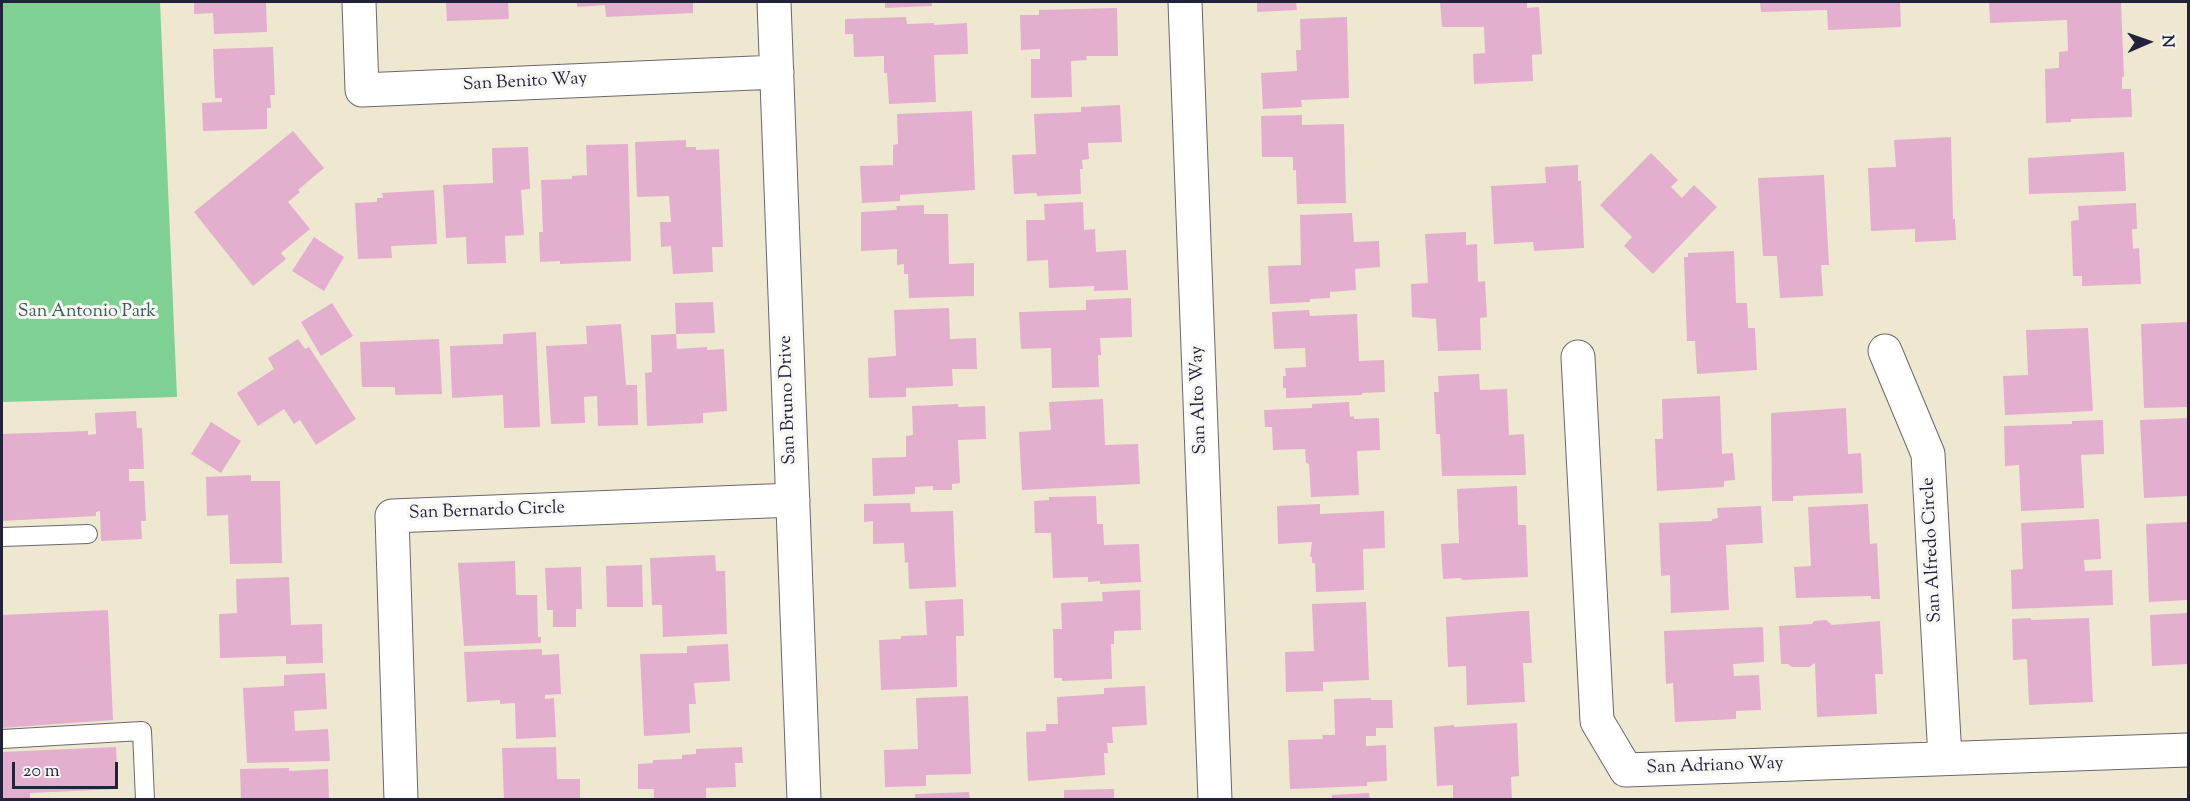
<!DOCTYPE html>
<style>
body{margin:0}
#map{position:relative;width:2190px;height:801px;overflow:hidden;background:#efe8d1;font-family:"Sorts Mill Goudy",serif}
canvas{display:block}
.frame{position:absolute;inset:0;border:3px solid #22223b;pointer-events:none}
.north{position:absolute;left:2118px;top:12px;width:60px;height:60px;-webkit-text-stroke:4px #f6f6f2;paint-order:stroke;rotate:88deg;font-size:16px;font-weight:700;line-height:24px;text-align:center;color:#22223b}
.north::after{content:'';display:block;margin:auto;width:21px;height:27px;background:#22223b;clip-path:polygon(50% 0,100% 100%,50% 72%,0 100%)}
.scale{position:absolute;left:12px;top:762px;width:106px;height:27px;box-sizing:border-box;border:3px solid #22223b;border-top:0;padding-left:8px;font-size:18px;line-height:21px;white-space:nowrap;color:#22223b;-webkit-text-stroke:4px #f6f6f2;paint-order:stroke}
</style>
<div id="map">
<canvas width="2190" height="801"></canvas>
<div class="frame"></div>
<div class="north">N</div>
<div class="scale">20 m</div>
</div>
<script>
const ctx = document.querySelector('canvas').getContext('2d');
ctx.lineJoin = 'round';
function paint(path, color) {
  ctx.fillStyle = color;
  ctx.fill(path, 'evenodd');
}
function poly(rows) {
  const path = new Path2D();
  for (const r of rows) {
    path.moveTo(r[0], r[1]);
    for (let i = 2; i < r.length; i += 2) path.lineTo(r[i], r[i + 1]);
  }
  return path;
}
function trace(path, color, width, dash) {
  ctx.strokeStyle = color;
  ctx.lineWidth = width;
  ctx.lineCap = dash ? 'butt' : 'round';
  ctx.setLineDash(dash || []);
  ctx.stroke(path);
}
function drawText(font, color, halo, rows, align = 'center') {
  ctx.font = font + ' "Sorts Mill Goudy",serif';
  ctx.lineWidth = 6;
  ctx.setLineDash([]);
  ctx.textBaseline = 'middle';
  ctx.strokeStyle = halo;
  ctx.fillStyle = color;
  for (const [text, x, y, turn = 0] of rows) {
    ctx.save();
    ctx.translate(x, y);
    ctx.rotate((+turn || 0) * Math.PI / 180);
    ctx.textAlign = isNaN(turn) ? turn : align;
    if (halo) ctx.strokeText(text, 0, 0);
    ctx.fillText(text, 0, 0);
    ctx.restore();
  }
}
paint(poly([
 [2,2,160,2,177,397,2,402]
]), '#7ed192');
paint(poly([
 [194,2,266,2,267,32,214,34,213,13,194,14],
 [446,2,508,2,509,19,447,21],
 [577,2,693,2,693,13,606,17,605,5,577,7],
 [885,2,932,2,932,6,885,8],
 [1257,2,1296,2,1297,10,1257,12],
 [1440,2,1527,2,1527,8,1539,7,1542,54,1532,55,1533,81,1474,84,1473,54,1485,53,1484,27,1442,27],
 [1760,2,1900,2,1901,27,1828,30,1827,10,1761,12],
 [1989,2,2121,2,2124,77,2122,77,2122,89,2131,89,2132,117,2071,119,2071,122,2046,123,2045,69,2059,68,2059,52,2068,51,2067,20,1990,23],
 [1117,8,1118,56,1086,56,1087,60,1071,61,1072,97,1031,98,1031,59,1040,59,1040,49,1021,50,1020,15,1039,15,1039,10],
 [906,17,907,24,934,23,934,25,967,23,968,54,934,55,936,102,889,104,887,73,884,73,884,56,854,57,853,34,845,34,845,19],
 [1347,17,1349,98,1301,100,1302,107,1263,109,1261,73,1297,71,1296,50,1301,50,1300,19],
 [273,47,275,95,270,95,271,108,267,108,267,129,203,131,202,103,222,102,222,98,215,98,213,49],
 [1120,105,1122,142,1088,143,1089,159,1082,160,1083,169,1080,169,1081,194,1037,196,1037,193,1014,194,1012,155,1036,154,1034,114,1081,112,1081,107],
 [972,111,975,190,900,195,900,201,862,203,860,166,893,165,893,145,898,144,897,114],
 [1302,115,1302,125,1344,124,1346,203,1297,204,1296,170,1293,170,1293,157,1262,157,1261,116],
 [293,131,324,168,298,190,300,192,288,202,310,229,281,253,286,259,253,286,194,212],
 [1951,137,1953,219,1955,219,1956,240,1915,242,1915,229,1871,231,1868,168,1896,167,1894,140],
 [686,140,686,147,696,147,696,150,719,149,723,247,712,247,713,272,673,274,671,246,661,247,660,222,671,222,669,196,637,197,635,142],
 [628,144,631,261,560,264,560,261,540,262,539,232,543,232,541,180,572,179,572,176,587,175,586,145],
 [528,147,530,189,521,190,524,235,505,236,506,263,467,264,466,237,446,238,443,185,493,183,492,148],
 [2124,152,2126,191,2029,194,2028,158],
 [1651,153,1678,180,1671,187,1682,198,1694,185,1717,207,1653,274,1624,246,1632,237,1600,205],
 [1578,165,1578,181,1581,181,1584,248,1534,251,1533,242,1494,244,1491,186,1546,183,1545,167],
 [1824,175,1829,265,1821,265,1823,296,1780,298,1777,256,1763,256,1758,178],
 [434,190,437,244,391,246,392,258,358,259,355,203,377,202,377,198,383,198,382,193],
 [1083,202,1084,230,1095,229,1096,252,1126,250,1128,290,1094,291,1094,286,1049,288,1048,260,1027,261,1026,220,1045,220,1044,204],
 [2136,203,2137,229,2132,229,2133,249,2139,248,2141,284,2082,286,2082,276,2073,276,2071,221,2079,220,2078,206],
 [924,205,924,214,948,214,949,264,974,263,974,296,909,298,908,274,904,274,904,264,897,265,897,249,861,251,861,212,897,210,896,206],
 [1352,213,1354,242,1379,241,1380,267,1355,269,1356,290,1330,292,1330,298,1310,299,1310,302,1270,304,1268,266,1301,265,1300,215],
 [1466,232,1466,245,1477,244,1478,282,1485,281,1487,317,1480,318,1481,350,1438,351,1436,319,1412,317,1411,284,1428,283,1425,234],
 [314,237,344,257,324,291,292,271],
 [1734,251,1736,303,1747,303,1748,328,1755,328,1757,370,1697,374,1695,341,1687,341,1684,257,1688,257,1688,253],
 [1131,298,1132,337,1100,338,1101,355,1098,355,1099,387,1052,388,1051,348,1021,349,1019,312,1086,310,1086,300],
 [713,302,715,333,676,334,677,349,707,347,707,350,724,349,727,411,703,413,703,423,647,426,645,373,652,372,651,335,676,334,675,303],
 [332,303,353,336,321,356,301,322],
 [949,308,950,339,976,338,977,369,952,369,953,386,906,388,906,397,869,398,868,358,896,356,894,310],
 [1309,310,1310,316,1357,314,1359,361,1384,360,1385,392,1362,393,1362,395,1286,398,1286,388,1283,388,1283,376,1286,376,1285,368,1306,367,1305,348,1274,349,1272,312],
 [2188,322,2188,407,2144,408,2141,324],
 [621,324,626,385,637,385,638,425,598,426,597,396,584,397,585,423,551,424,546,346,587,344,586,326],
 [2088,328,2093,411,2005,415,2003,376,2028,375,2026,330],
 [536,332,540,427,504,428,503,395,452,398,450,346,503,344,503,334],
 [298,339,305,349,309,347,356,419,316,445,300,420,294,424,284,409,258,426,237,393,274,369,268,358],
 [439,339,442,394,395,395,395,387,362,387,360,342],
 [1479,374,1480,390,1507,389,1509,435,1524,434,1526,475,1442,476,1440,434,1436,434,1434,392,1439,392,1438,376],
 [1720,396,1722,454,1733,453,1735,480,1724,481,1724,487,1657,491,1655,439,1663,439,1662,399],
 [1103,399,1105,445,1138,444,1140,484,1022,490,1019,432,1051,430,1049,402],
 [1349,402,1350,417,1354,416,1354,419,1379,418,1380,450,1357,451,1359,495,1311,497,1309,464,1306,463,1305,449,1273,450,1272,427,1265,427,1264,410,1312,408,1312,404],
 [958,404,958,407,985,406,986,439,958,440,960,483,952,484,952,490,933,490,933,486,915,487,915,494,873,496,872,458,906,457,906,436,913,435,912,406],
 [1846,408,1848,454,1861,453,1863,493,1793,496,1793,501,1772,501,1771,413],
 [136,411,137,428,142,428,144,469,129,469,129,481,144,481,146,521,141,521,142,539,101,541,100,511,96,512,96,516,2,521,2,434,88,431,88,435,96,434,95,413],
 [2188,418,2188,496,2144,498,2140,420],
 [2103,420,2104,454,2081,455,2084,508,2021,511,2019,465,2005,466,2004,426,2072,424,2072,421],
 [211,422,241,441,221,473,191,454],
 [251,475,251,481,280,481,282,563,230,564,228,515,207,516,206,477],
 [1517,486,1518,525,1526,525,1528,577,1462,580,1461,578,1443,579,1441,544,1459,543,1457,489],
 [1096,496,1097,524,1103,524,1104,545,1139,544,1141,582,1100,584,1100,581,1088,582,1088,577,1053,578,1051,533,1035,533,1034,501,1049,500,1049,497],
 [910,503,911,512,953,511,956,587,909,589,908,562,905,563,904,543,873,544,873,521,864,522,864,504],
 [1320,504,1320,514,1384,511,1385,548,1363,549,1364,590,1316,592,1315,563,1312,563,1312,557,1310,557,1312,542,1278,544,1277,506],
 [1868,504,1870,544,1877,543,1880,599,1871,599,1871,596,1796,598,1794,567,1811,566,1808,507],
 [1761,506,1763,543,1726,545,1729,610,1671,613,1670,575,1661,576,1659,523,1712,521,1712,519,1718,518,1717,508],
 [2099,519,2101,559,2084,560,2085,571,2112,570,2113,605,2012,609,2011,570,2023,569,2021,523],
 [2188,522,2188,600,2149,602,2146,524],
 [715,555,716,571,725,571,727,634,663,637,662,605,652,605,650,558],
 [515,561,516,595,537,595,538,637,541,637,541,643,464,646,458,563],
 [642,565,643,607,607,607,606,566],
 [581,567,582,609,576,609,576,627,553,627,553,610,547,610,545,568],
 [289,577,291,625,322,624,323,663,286,664,286,656,220,658,219,614,237,613,236,579],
 [1140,590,1141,630,1114,631,1114,644,1111,644,1112,679,1062,681,1062,678,1054,678,1053,629,1062,629,1061,603,1103,601,1102,592],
 [963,599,964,636,956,636,957,687,881,690,879,640,901,639,901,636,927,635,925,601],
 [1366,602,1369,680,1323,682,1323,691,1286,692,1285,652,1314,651,1312,604],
 [108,610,113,720,2,728,2,615],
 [1521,611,1529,611,1532,663,1523,663,1525,702,1467,705,1466,666,1448,667,1446,617],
 [2188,613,2188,664,2152,666,2150,615],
 [2031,618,2031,620,2089,618,2093,702,2029,705,2027,659,2013,660,2012,619],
 [1826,620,1832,625,1880,621,1883,674,1875,674,1877,714,1817,717,1815,663,1809,667,1792,667,1788,664,1781,664,1779,626,1812,624,1814,621],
 [1763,627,1764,662,1733,664,1734,676,1759,675,1761,710,1736,711,1736,719,1675,722,1673,683,1666,684,1664,631],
 [728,644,730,681,694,683,696,704,689,704,690,733,644,736,640,654,687,653,687,646],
 [542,649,542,655,559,654,561,694,545,695,545,699,554,698,556,737,516,739,515,703,500,704,500,700,467,702,464,652],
 [325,673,327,709,294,711,295,731,328,729,330,761,247,763,243,688,284,686,284,675],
 [1145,686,1147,725,1112,727,1113,743,1107,743,1108,753,1104,753,1105,775,1028,781,1026,732,1046,731,1046,724,1058,724,1057,697,1104,694,1104,688],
 [968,696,971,774,926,775,926,786,885,787,884,750,918,749,916,698],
 [1371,698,1371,700,1392,700,1393,728,1376,728,1376,736,1366,736,1366,746,1386,745,1387,781,1367,782,1367,786,1290,789,1288,740,1323,739,1322,735,1335,735,1334,699],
 [1517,723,1519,776,1511,777,1512,800,1453,800,1453,785,1437,786,1434,727,1454,725,1454,727],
 [116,747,118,789,30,793,30,800,2,800,2,752],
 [556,747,557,779,580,779,580,800,504,800,502,748],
 [742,747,743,763,735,763,736,787,706,788,706,800,654,800,654,789,638,789,638,764,653,763,653,760,682,759,682,755,696,754,696,749],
 [289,768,289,771,328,769,329,800,241,800,240,769],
 [1114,789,1114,800,1064,800,1064,790],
 [969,792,970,800,915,800,915,794],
 [1369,793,1370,800,1332,800,1332,795]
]), '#e4aecf');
const lane = poly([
 [2,537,88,534],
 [2,739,142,731,145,800]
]);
const street = poly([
 [359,2,362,90,777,72],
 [774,2,804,800],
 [1185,2,1215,800],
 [1885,351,1928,454,1945,758],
 [1578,357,1597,721,1626,770,2188,750],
 [401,800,392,516,793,500]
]);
trace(lane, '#6a6770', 20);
trace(street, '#6a6770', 35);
trace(lane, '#fff', 18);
trace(street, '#fff', 33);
drawText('18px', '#22223b', '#f6f6f2', [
 ["San Benito Way",525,83,-3],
 ["San Bruno Drive",789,400,-92],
 ["San Alto Way",1200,400,-92],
 ["San Bernardo Circle",487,512,-2],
 ["San Alfredo Circle",1933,550,-93],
 ["San Adriano Way",1715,767,-2]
]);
drawText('18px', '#3e5755', '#f6f6f2', [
 ["San Antonio Park",87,313]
]);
</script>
